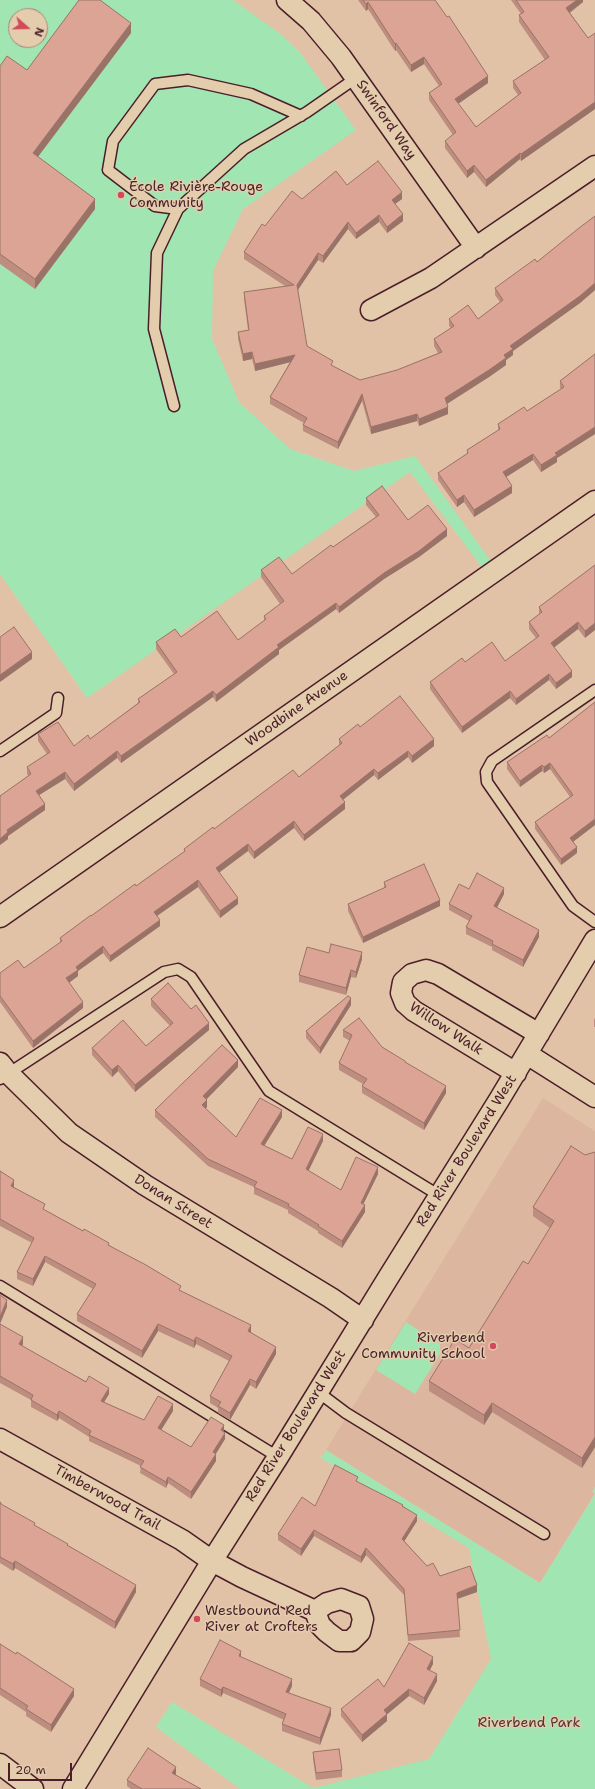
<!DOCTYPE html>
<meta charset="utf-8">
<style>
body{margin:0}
#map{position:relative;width:595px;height:1789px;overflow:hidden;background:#e2c2a6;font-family:"Shantell Sans",sans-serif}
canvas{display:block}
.north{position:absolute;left:8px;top:8px;width:40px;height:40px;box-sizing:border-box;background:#e3cdac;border:1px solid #a68778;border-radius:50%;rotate:110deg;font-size:11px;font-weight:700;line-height:16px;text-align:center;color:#4a1f2b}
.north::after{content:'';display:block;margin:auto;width:14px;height:18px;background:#d1495b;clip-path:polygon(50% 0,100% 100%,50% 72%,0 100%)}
.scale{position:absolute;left:8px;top:1763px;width:64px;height:18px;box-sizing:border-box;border:2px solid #4a1f2b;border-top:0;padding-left:5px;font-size:12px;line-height:14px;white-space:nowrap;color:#4a1f2b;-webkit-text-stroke:3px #e3cdac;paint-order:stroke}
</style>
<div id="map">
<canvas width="595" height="1789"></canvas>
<div class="north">N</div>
<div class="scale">20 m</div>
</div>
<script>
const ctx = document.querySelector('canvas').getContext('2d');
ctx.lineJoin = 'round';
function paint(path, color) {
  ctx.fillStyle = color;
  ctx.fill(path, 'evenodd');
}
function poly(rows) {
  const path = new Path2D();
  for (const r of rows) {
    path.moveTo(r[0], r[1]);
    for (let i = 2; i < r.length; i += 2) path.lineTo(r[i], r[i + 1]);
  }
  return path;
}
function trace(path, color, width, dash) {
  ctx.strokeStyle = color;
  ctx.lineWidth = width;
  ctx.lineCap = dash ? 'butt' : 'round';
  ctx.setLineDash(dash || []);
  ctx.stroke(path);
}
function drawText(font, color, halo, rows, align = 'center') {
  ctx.font = font + ' "Shantell Sans",sans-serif';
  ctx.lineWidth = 3;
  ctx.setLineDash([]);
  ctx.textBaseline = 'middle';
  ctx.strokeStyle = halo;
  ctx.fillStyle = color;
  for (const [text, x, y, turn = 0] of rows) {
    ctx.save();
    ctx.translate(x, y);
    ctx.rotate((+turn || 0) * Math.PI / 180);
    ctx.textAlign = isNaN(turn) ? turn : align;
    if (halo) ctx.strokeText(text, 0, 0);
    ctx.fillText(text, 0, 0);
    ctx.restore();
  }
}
paint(poly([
 [543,1098,595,1131,595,1487,593,1491,595,1493,540,1583,326,1450]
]), '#ddb69f');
paint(poly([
 [0,0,233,0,278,32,299,51,356,130,243,209,213,271,212,339,239,402,290,449,354,471,415,456,490,560,491,573,481,566,410,472,87,698,0,574],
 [16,16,40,16,40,40,16,40],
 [406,1322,440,1344,440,1354,415,1394,376,1370],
 [326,1450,540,1583,595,1494,592,1492,595,1487,595,1789,240,1789,156,1727,172,1702,313,1788,429,1759,491,1659,469,1548,321,1458]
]), '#a1e6b2');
const service = poly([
 [178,209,155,206,108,170,113,141,155,84,188,80,251,94,301,116],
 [174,406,154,329,157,253,178,209,244,149,307,112,356,78],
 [595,690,492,761,486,772,487,782,573,906,595,922],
 [0,751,56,713,58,698],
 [0,1079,164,972,178,969,191,977,269,1091,440,1196],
 [0,1286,278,1457],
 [318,1392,346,1413,544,1534]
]);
const minor = poly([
 [287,0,311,21,341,57,476,248],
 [371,310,431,278,595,166],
 [0,917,595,501],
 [527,1054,595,1097],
 [0,1063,8,1073,69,1133,145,1185,331,1298,363,1320],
 [516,1073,414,1011,405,1003,401,993,403,982,412,974,426,970,438,974,539,1034],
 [0,1439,182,1540,212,1561,242,1577,315,1611,327,1603,341,1599,359,1606,363,1619,360,1632,351,1641,339,1641,327,1632,320,1625,315,1611],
 [0,1764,33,1789],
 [73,1789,212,1561,278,1457,388,1278,499,1100,595,940]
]);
trace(service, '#4a1f2b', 13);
trace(minor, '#4a1f2b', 23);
trace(service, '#e3cdac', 10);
trace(minor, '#e3cdac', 20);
paint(poly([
 [358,0,435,0,488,83,458,104,476,127,518,95,513,88,513,81,545,60,519,22,519,15,521,14,511,0,583,0,583,2,570,13,588,38,595,33,595,109,521,161,520,159,486,187,474,172,467,178,445,148,445,141,453,135,429,100,429,93,439,86,424,64,411,72,396,50,395,51,368,9,366,11],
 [131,33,38,157,95,209,35,289,0,264,0,66,27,70],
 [347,185,402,199,395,204,403,221,387,233,379,222,356,239,348,229,323,263,318,260,298,290,307,346,333,366,360,380,397,370,438,353,434,346,434,339,451,328,449,326,449,319,478,319,500,302,495,295,495,288,537,262,595,216,595,290,580,303,513,351,513,355,506,360,506,365,489,377,447,404,448,414,419,426,417,421,371,434,362,401,338,449,303,431,303,425,304,423,270,404,270,397,290,362,255,371,252,359,243,361,238,339,238,332,248,330,244,299,244,292,285,286,244,259,244,252,265,226,302,199],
 [595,354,595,434,557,458,557,462,541,472,533,460,506,477,512,493,474,517,464,502,457,507,438,480,438,473,467,454,467,450,498,431,498,424,527,411,561,389,560,388,560,381],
 [366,498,408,520,447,536,419,557,384,579,339,613,336,609,279,650,279,654,216,702,213,697,121,763,117,758,74,791,65,779,39,795,45,810,8,836,8,839,0,845,0,796,28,776,27,774,27,767,47,754,38,741,38,734,74,746,90,739,138,703,138,699,174,674,156,649,156,642,181,637,238,640,264,621,264,616,280,604,261,577,261,570,292,574,333,547,376,517,366,505],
 [595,565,585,638,578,629,554,647,572,677,556,689,549,680,516,705,510,698,462,733,430,689,430,682,465,662,505,661,536,638,529,629,529,622,539,614,539,607],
 [595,702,595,825,573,842,577,853,561,865,535,829,535,822,570,797,550,769,544,773,542,771,520,787,507,769,507,762,549,738],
 [360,727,434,746,412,763,408,757,378,780,374,775,343,800,345,809,304,841,294,828,254,859,248,851,219,872,238,904,220,918,198,887,157,916,160,926,110,962,103,953,78,971,78,976,69,983,83,1008,33,1048,0,1002,0,973,24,968,60,943,60,938,91,916,136,886,184,852,184,849,214,829,299,777,339,745,339,739],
 [384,882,440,906,363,943,348,911,348,904,384,888],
 [469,889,504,894,497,908,539,937,523,967,492,950,492,947,466,934,466,927,469,921,449,910,449,904],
 [362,959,356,978,351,977,346,995,299,982,299,975],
 [151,999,209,1030,135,1092,118,1071,112,1077,92,1055,92,1048,146,1046,170,1026,151,1006],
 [351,1005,320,1054,306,1038,306,1031],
 [595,1018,595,1027,594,1027,594,1020],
 [343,1030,382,1047,405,1062,446,1093,424,1130,362,1093,362,1086,363,1084,339,1070,339,1063,350,1041,343,1037],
 [238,1067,206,1099,207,1107,205,1109,236,1137,282,1117,264,1146,292,1159,323,1141,308,1171,341,1190,378,1174,363,1204,365,1212,342,1248,318,1233,318,1231,288,1213,288,1210,254,1194,254,1187,208,1166,155,1117,155,1110],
 [595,1152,595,1447,582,1468,492,1412,484,1425,429,1391,429,1381,469,1348,528,1264,550,1228,533,1216,533,1207,585,1155],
 [0,1171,14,1186,14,1187,45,1210,109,1245,181,1291,251,1332,276,1354,256,1389,250,1385,230,1420,218,1413,218,1408,210,1403,210,1396,229,1361,196,1344,194,1348,158,1331,142,1358,77,1321,77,1314,93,1289,45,1262,33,1286,17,1279,17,1272,32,1243,0,1226],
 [0,1324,23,1344,22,1346,109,1394,104,1402,144,1420,173,1411,161,1430,191,1447,224,1431,225,1439,216,1454,216,1461,191,1499,168,1483,166,1488,140,1473,141,1466,89,1441,89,1437,59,1418,57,1421,31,1407,31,1400,0,1383],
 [358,1483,403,1506,417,1521,404,1541,427,1566,440,1576,477,1592,457,1599,460,1637,408,1641,404,1595,366,1555,361,1563,314,1536,301,1556,278,1540,278,1534,315,1506],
 [0,1502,1,1505,68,1546,136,1592,115,1629,15,1568,13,1571,0,1563],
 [0,1644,74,1696,51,1732,26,1716,26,1712,0,1695],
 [241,1657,292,1686,289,1693,331,1715,320,1745,282,1731,282,1724,284,1720,223,1693,221,1697,200,1686,200,1679],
 [433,1664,430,1670,437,1681,424,1705,409,1696,387,1714,387,1721,362,1742,341,1716,341,1709,384,1687],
 [313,1752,342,1770,342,1777,316,1780,313,1759],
 [176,1774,176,1775,201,1789,131,1789,127,1786,127,1780]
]), '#bd8d80');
paint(poly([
 [577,0,583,0,583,2,566,15,566,8],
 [368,2,368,9,366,11,366,4],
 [131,23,131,33,33,163,33,153],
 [396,43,396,50,395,51,395,44],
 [424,57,424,64,411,72,411,65],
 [488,76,488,83,455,106,455,99],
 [595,102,595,109,521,161,521,154],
 [520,153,520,159,486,187,486,180],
 [474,165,474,172,467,178,467,171],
 [402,192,402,199,392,206,392,200],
 [95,199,95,209,35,289,35,279],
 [403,214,403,221,387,233,387,227],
 [379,215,379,222,356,239,356,233],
 [348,222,348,229,323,263,323,256],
 [318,253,318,260,297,291,297,285],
 [595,283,595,290,580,303,513,351,513,355,506,360,506,365,489,377,445,405,445,398,504,355,510,346],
 [252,352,252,359,243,361,243,354],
 [295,355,295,361,255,371,255,364],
 [362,394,362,401,338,449,338,442],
 [448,407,448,414,419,426,419,419],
 [417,414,417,421,371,434,371,427],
 [595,427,595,434,557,458,557,462,541,472,541,465,555,453],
 [533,454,533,460,503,479,503,472],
 [512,486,512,493,474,517,474,510],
 [464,495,464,502,457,507,457,500],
 [447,529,447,536,419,557,384,579,339,613,339,607,384,573],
 [336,603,336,609,279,650,279,654,216,702,216,695,277,645],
 [578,622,578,629,551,650,551,643],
 [595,623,595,630,585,638,585,631],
 [32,652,32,659,0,682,0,675],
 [572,671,572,677,556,689,556,683],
 [549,674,549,680,516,705,516,699],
 [213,691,213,697,121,763,121,756],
 [510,691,510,698,462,733,462,727],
 [434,739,434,746,412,763,412,756],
 [117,751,117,758,74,791,74,784],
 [408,751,408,757,378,780,378,773],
 [550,763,550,769,544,773,544,767],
 [542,765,542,771,520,787,520,781],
 [374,769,374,775,340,802,340,796],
 [65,772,65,779,36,797,36,791],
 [345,802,345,809,304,841,304,835],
 [45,804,45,810,8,836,8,839,0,845,0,839,7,830],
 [595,819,595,825,570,844,570,838],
 [294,821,294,828,254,859,254,852],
 [248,844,248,851,216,875,216,868],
 [577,847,577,853,561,865,561,859],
 [198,880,198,887,154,918,154,912],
 [504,888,504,894,494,913,494,906],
 [238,898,238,904,220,918,220,911],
 [440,900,440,906,363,943,363,937],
 [160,920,160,926,110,962,110,956],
 [539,930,539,937,523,967,523,960],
 [103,946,103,953,78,971,78,976,66,985,66,978,76,967],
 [362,952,362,959,356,978,356,972],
 [351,970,351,977,346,995,346,988],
 [351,998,351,1005,320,1054,320,1048],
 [83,1002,83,1008,33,1048,33,1041],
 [209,1023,209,1030,135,1092,135,1085],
 [238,1060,238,1067,203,1103,203,1096],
 [118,1065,118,1071,112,1077,112,1070],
 [446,1086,446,1093,424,1130,424,1123],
 [207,1100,207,1107,202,1112,202,1105],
 [282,1110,282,1117,261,1151,261,1144],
 [323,1134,323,1141,306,1176,306,1169],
 [378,1167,378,1174,361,1209,361,1203],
 [14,1180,14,1186,11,1192,11,1186],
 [365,1205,365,1212,342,1248,342,1241],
 [45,1256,45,1262,33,1286,33,1279],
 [7,1300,7,1307,0,1324,0,1317],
 [158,1324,158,1331,142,1358,142,1351],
 [251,1325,251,1332,248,1337,248,1331],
 [23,1337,23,1344,19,1351,19,1344],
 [196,1337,196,1344,194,1348,194,1341],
 [276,1347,276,1354,256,1389,256,1382],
 [250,1379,250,1385,230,1420,230,1413],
 [109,1388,109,1394,101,1407,101,1401],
 [492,1403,492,1412,484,1425,484,1415],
 [173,1404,173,1411,158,1435,158,1428],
 [59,1411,59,1418,57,1421,57,1415],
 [224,1425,224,1431,221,1437,221,1430],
 [225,1433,225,1439,213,1458,213,1452],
 [595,1437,595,1447,582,1468,582,1458],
 [216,1454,216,1461,191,1499,191,1492],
 [168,1477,168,1483,166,1488,166,1482],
 [417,1515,417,1521,402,1545,402,1539],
 [314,1530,314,1536,301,1556,301,1549],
 [366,1548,366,1555,361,1563,361,1557],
 [15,1561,15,1568,13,1571,13,1564],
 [136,1585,136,1592,115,1629,115,1622],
 [477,1585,477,1592,457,1599,457,1593],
 [241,1651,241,1658,239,1656],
 [433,1657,433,1664,427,1675,427,1669],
 [437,1674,437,1681,424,1705,424,1698],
 [292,1679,292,1686,286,1698,286,1692],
 [223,1687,223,1693,221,1697,221,1690],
 [74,1689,74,1696,51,1732,51,1725],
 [409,1689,409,1696,384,1717,384,1710],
 [331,1708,331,1715,320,1745,320,1738],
 [387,1714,387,1721,362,1742,362,1735],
 [176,1767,176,1774,172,1780,172,1773]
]), '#9a7368');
const building = poly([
 [79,0,100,0,131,23,33,153,95,199,35,279,0,254,0,66,7,56,27,70,79,0],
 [363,0,435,0,447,17,449,16,488,76,455,99,476,127,521,93,513,81,549,57,519,15,524,12,516,0,577,0,566,8,588,38,595,33,595,102,521,154,520,153,486,180,474,165,467,171,445,141,456,132,429,93,442,84,424,57,411,65,396,43,395,44,368,2,366,4,363,0],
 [378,161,402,192,392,200,403,214,387,227,379,215,356,233,348,222,323,256,318,253,297,285,307,346,333,361,331,365,360,380,397,370,442,352,434,339,454,326,449,319,468,305,478,319,503,300,495,288,535,259,537,262,579,228,595,216,595,283,580,296,510,346,513,349,504,355,506,358,489,370,445,398,448,407,419,419,417,414,371,427,362,394,338,442,303,425,307,418,270,397,295,355,255,364,252,352,243,354,238,332,249,330,244,292,294,285,244,252,262,224,265,226,292,191,302,199,336,171,347,185,378,161],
 [595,354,595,427,555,453,557,455,541,465,533,454,503,472,512,486,474,510,464,495,457,500,438,473,468,453,467,450,500,429,498,424,524,407,527,411,564,387,560,381,595,354],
 [382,486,408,520,428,505,447,529,419,551,384,573,339,607,336,603,277,645,279,647,216,695,213,691,121,756,117,751,74,784,65,772,36,791,45,804,7,830,8,832,0,839,0,796,31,774,27,767,50,752,38,734,58,722,74,746,88,735,90,739,140,702,138,699,177,672,156,642,175,629,181,637,217,611,238,640,266,619,264,616,284,601,261,570,279,557,292,574,331,545,333,547,379,515,366,498,382,486],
 [595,565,595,623,585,631,578,622,551,643,572,671,556,683,549,674,516,699,510,691,462,727,430,682,462,658,465,662,492,642,505,661,539,636,529,622,542,612,539,607,595,565],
 [14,627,32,652,0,675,0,637,14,627],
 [400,696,434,739,412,756,408,751,378,773,374,769,340,796,345,802,304,835,294,821,254,852,248,844,216,868,238,898,220,911,198,880,154,912,160,920,110,956,103,946,76,967,78,970,66,978,83,1002,33,1041,0,996,0,973,18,960,24,968,62,941,60,938,91,915,91,916,135,884,136,886,185,851,184,849,213,827,214,829,293,770,299,777,342,743,339,739,358,724,360,727,400,696],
 [595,702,595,819,570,838,577,847,561,859,535,822,573,795,550,763,544,767,542,765,520,781,507,762,547,735,549,738,595,702],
 [424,864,440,900,363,937,348,904,386,887,384,882,424,864],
 [477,873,504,888,494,906,539,930,523,960,492,944,493,941,466,927,472,916,449,904,459,884,469,889,477,873],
 [331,944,362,952,356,972,351,970,346,988,299,975,307,947,329,953,331,944],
 [168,983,191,1009,196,1005,209,1023,135,1085,118,1065,112,1070,92,1048,123,1020,146,1046,173,1023,151,999,168,983],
 [348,996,351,998,320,1048,306,1031,348,996],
 [359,1018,382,1047,405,1061,405,1062,446,1086,424,1123,362,1086,367,1079,339,1063,352,1035,343,1030,359,1018],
 [222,1045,238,1060,203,1096,207,1100,202,1105,236,1137,260,1098,282,1110,261,1144,292,1159,308,1127,323,1134,306,1169,341,1190,356,1157,378,1167,361,1203,365,1205,342,1241,318,1226,319,1225,288,1206,289,1204,254,1187,257,1182,208,1159,155,1110,222,1045],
 [571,1146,585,1155,595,1152,595,1437,582,1458,492,1403,484,1415,429,1381,455,1339,469,1348,523,1261,528,1264,554,1221,533,1207,571,1146],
 [0,1171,14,1180,11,1186,45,1204,43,1209,83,1231,84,1229,109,1243,108,1245,146,1265,181,1286,179,1290,251,1325,248,1331,276,1347,256,1382,250,1379,230,1413,218,1406,221,1402,210,1396,232,1356,196,1337,194,1341,158,1324,142,1351,77,1314,96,1284,45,1256,33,1279,17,1272,34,1238,0,1219,0,1171],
 [0,1295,7,1300,0,1317,0,1295],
 [0,1324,23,1337,19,1344,86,1382,89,1376,109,1388,101,1401,144,1420,158,1396,173,1404,158,1428,191,1447,211,1417,224,1425,221,1430,225,1433,213,1452,216,1454,191,1492,168,1477,166,1482,140,1467,144,1461,89,1435,91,1431,59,1411,57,1415,31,1400,33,1395,0,1376,0,1324],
 [335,1465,358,1477,356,1481,403,1505,402,1506,417,1515,402,1539,427,1566,433,1563,440,1576,470,1566,477,1585,457,1593,460,1630,408,1635,404,1589,366,1548,361,1557,314,1530,301,1549,278,1534,302,1497,315,1506,335,1465],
 [0,1502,1,1503,1,1504,35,1523,34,1525,68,1544,67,1545,136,1585,115,1622,15,1561,13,1564,0,1557,0,1502],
 [220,1640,241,1651,239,1656,292,1679,286,1692,331,1708,320,1738,282,1724,286,1714,223,1687,221,1690,200,1679,220,1640],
 [409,1643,433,1657,427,1669,437,1674,424,1698,409,1689,384,1710,387,1714,362,1735,341,1709,378,1679,384,1687,409,1643],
 [0,1644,16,1654,17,1652,74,1689,51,1725,26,1709,28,1706,0,1688,0,1644],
 [148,1748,176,1767,172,1773,201,1789,142,1789,127,1780,148,1748],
 [339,1749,342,1770,316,1773,313,1752,339,1749]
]);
paint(building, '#dca495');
trace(building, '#9a7368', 1);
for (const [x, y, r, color] of [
 [121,195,4,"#d1495b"],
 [493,1346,4,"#d1495b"],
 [197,1619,4,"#d1495b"]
]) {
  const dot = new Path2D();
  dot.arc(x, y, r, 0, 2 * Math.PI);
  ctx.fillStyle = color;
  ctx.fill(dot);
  trace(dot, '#e3cdac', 1.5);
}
drawText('14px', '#4a1f2b', '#e3cdac', [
 ["Swinford Way",386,120,55],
 ["Woodbine Avenue",297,709,-35],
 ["Willow Walk",446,1029,33],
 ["Red River Boulevard West",467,1151,-58],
 ["Donan Street",173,1202,32],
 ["Red River Boulevard West",296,1426,-58],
 ["Timberwood Trail",107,1498,29]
]);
drawText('14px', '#4a1f2b', '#e3cdac', [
 ["École Rivière-Rouge",129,187],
 ["Community",129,203],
 ["Riverbend",485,1338,"right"],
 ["Community School",485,1354,"right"],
 ["Westbound Red",205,1611],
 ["River at Crofters",205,1627]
], 'left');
drawText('14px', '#533338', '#e3cdac', [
 ["Riverbend Park",529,1723]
]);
</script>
